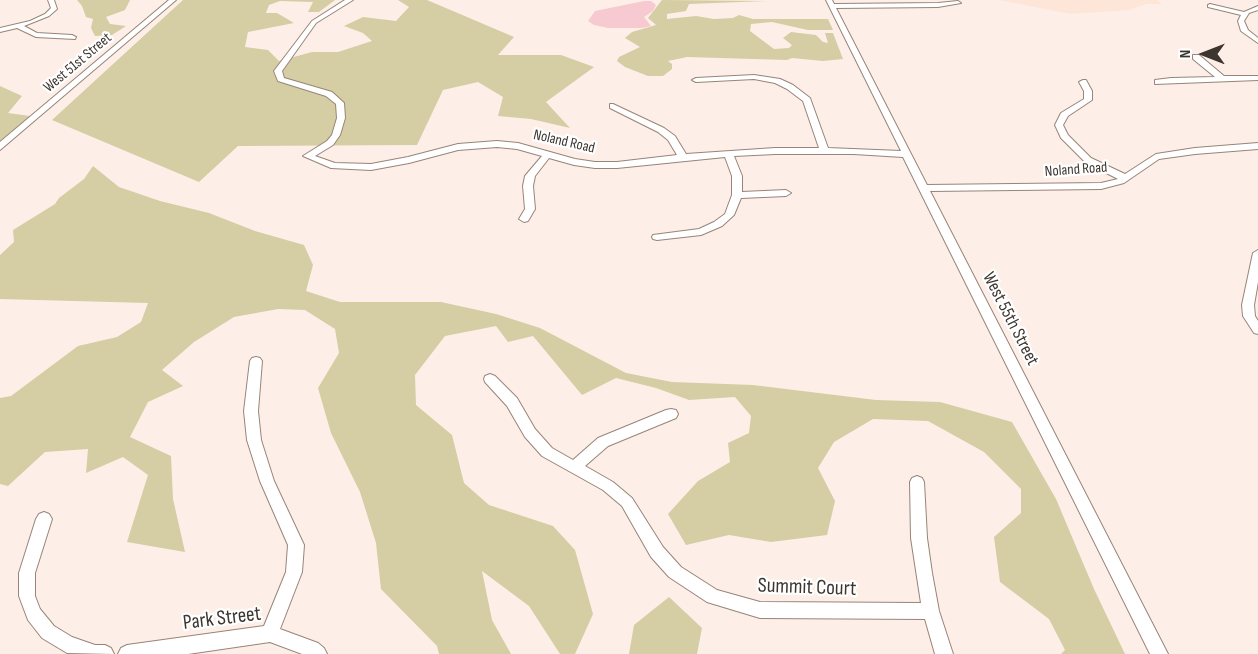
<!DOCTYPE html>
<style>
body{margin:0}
#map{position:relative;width:1258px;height:654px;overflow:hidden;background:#fdefe7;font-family:"Sofia Sans Condensed",sans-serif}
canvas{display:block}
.north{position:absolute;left:1174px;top:24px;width:60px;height:60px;-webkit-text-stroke:4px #fff;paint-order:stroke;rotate:270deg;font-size:16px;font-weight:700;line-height:24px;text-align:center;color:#3d3530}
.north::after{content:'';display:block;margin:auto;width:21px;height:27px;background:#3d3530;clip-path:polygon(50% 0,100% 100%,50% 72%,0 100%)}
</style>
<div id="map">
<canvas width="1258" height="654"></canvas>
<div class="north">N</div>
</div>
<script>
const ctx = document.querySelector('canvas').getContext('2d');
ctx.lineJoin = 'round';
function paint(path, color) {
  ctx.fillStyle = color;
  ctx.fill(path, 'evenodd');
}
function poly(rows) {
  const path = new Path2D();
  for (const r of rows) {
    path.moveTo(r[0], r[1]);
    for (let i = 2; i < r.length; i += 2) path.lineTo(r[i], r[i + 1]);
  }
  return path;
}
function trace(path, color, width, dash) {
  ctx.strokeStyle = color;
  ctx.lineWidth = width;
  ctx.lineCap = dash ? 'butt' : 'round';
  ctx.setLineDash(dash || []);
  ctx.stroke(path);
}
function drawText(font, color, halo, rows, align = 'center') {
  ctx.font = font + ' "Sofia Sans Condensed",sans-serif';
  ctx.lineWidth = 4.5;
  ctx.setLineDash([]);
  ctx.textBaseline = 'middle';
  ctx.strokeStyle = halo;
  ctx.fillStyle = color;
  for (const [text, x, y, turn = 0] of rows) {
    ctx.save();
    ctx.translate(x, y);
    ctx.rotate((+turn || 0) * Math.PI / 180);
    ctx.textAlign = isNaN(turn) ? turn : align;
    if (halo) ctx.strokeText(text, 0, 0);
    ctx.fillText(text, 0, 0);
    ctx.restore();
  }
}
paint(poly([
 [999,0,1157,0,1162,4,1147,4,1129,10,1070,14]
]), '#fde6d8');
paint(poly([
 [77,0,130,0,125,10,106,17,110,24,126,26,112,35,95,36,91,28,93,19,86,17,82,6],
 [183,0,335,0,319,12,308,12,313,2,280,1,269,5,266,13,277,13,294,23,248,32,245,47,268,50,279,61,312,52,338,52,372,41,363,33,344,26,363,17,396,21,409,7,398,0,427,0,514,37,498,55,561,55,594,67,546,102,570,128,531,119,498,116,503,97,478,82,443,90,417,145,238,146,199,182,52,120],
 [662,0,767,1,689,4,686,11,667,14,667,19,696,16,714,19,733,18,739,15,753,19,828,19,833,30,808,30,772,22,751,24,750,31,774,49,789,48,792,45,783,38,791,32,816,35,823,42,828,43,825,33,833,33,843,59,823,61,792,58,787,60,687,57,668,61,672,64,672,69,663,76,648,76,625,67,617,61,619,57,640,47,625,38,632,32,656,25,648,18],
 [0,86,22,96,8,113,30,116,0,141],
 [93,166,119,187,160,201,209,213,255,231,304,245,313,265,306,291,340,302,441,302,496,314,540,328,626,373,672,382,753,385,876,400,940,402,1012,422,1056,499,1094,589,1125,654,1061,654,1065,650,1049,619,1000,582,994,537,1021,513,1021,489,984,452,928,421,873,419,834,442,818,468,835,501,827,535,771,542,729,535,686,545,668,514,698,481,730,462,728,443,749,433,751,416,735,397,689,400,656,388,616,378,582,395,533,336,508,342,496,326,445,336,415,375,416,405,452,435,464,483,489,505,553,526,575,550,593,614,575,654,560,654,529,606,482,571,492,620,511,654,439,654,437,646,381,589,376,543,360,492,331,433,318,388,339,353,335,329,305,310,278,309,234,317,194,342,162,370,183,386,148,402,130,437,171,456,173,499,185,552,127,542,148,475,123,457,86,473,88,449,45,452,8,486,0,484,0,398,11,396,78,346,117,337,141,322,148,303,0,299,0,255,14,242,13,230,55,204,59,198,84,179],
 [669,597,702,628,697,654,629,654,634,625]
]), '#d5cda4');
paint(poly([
 [644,1,651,1,656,5,653,11,644,17,651,26,642,28,608,28,594,25,588,21,595,11]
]), '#f7c9d0');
const minor = poly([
 [48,0,54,0,57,9,49,16,24,26,37,33,72,35,76,37,75,39,36,37,17,28,0,32,0,28,30,21,45,14,51,8,48,0],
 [169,0,176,0,0,150,0,142,169,0],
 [345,0,353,0,316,23,282,71,284,78,332,92,344,103,345,118,340,135,333,145,315,156,335,163,371,164,408,157,458,144,497,141,518,143,575,159,595,162,617,162,677,155,668,140,658,132,610,108,610,104,613,104,664,128,675,136,686,154,775,148,819,148,803,101,787,89,775,83,754,79,696,82,692,80,696,78,754,75,780,79,793,85,810,98,828,148,901,151,826,0,832,0,834,4,938,3,958,1,961,3,938,7,836,8,927,185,1101,183,1118,179,1085,162,1061,138,1055,125,1061,113,1084,99,1084,91,1079,82,1083,80,1086,80,1092,91,1092,100,1068,116,1063,125,1068,135,1091,158,1125,174,1156,154,1195,148,1258,143,1258,149,1195,154,1159,159,1124,183,1101,189,930,191,1168,654,1150,654,903,157,854,154,775,154,734,156,742,176,742,192,786,190,791,193,786,196,741,198,734,215,722,226,701,235,657,240,653,239,652,237,653,235,699,229,714,222,725,214,732,195,732,176,725,157,617,168,595,168,574,165,549,158,535,176,533,186,535,209,528,221,524,222,519,219,525,209,523,186,525,176,542,156,517,149,497,147,458,150,409,163,371,170,331,168,303,156,327,141,332,135,337,118,336,104,326,96,278,81,274,71,312,21,345,0],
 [1210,4,1244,12,1258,6,1258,10,1249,13,1244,21,1248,30,1258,38,1258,43,1241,31,1238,21,1241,15,1208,7,1208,5,1210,4],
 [1193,55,1199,55,1224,76,1258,76,1258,80,1155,84,1155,80,1171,78,1215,77,1193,59,1193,55],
 [1258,250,1258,282,1254,305,1255,316,1258,321,1258,334,1254,333,1243,316,1242,305,1253,253,1258,250],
 [256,357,260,358,262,361,258,411,261,440,274,481,304,545,302,572,280,629,318,643,324,648,327,654,302,654,270,642,188,654,118,654,121,648,127,645,264,626,286,572,288,545,260,481,247,440,244,411,250,361,252,358,256,357],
 [490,374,495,376,517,398,535,429,552,448,573,460,598,438,666,410,671,409,676,410,678,414,676,418,608,446,585,466,613,482,632,498,663,547,681,567,717,590,760,602,921,603,911,538,910,482,912,478,917,476,922,478,924,482,927,538,932,573,939,611,953,654,935,654,925,619,760,618,707,602,669,577,651,557,622,506,603,490,542,456,525,437,507,406,485,382,484,379,485,376,490,374],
 [44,512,49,514,52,519,35,573,35,596,40,609,54,626,72,637,95,645,105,645,111,648,114,654,67,653,42,638,28,620,19,596,19,573,36,519,39,514,44,512]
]);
trace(minor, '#988478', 2);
paint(minor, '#fff');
drawText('15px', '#3d3530', '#fff', [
 ["West 51st Street",78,63,-40],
 ["Noland Road",564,142,13],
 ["Noland Road",1076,170,-4]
]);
drawText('18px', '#3d3530', '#fff', [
 ["West 55th Street",1010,319,63]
]);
drawText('21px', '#3d3530', '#fff', [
 ["Summit Court",807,588,2],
 ["Park Street",222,619,-7]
]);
</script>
